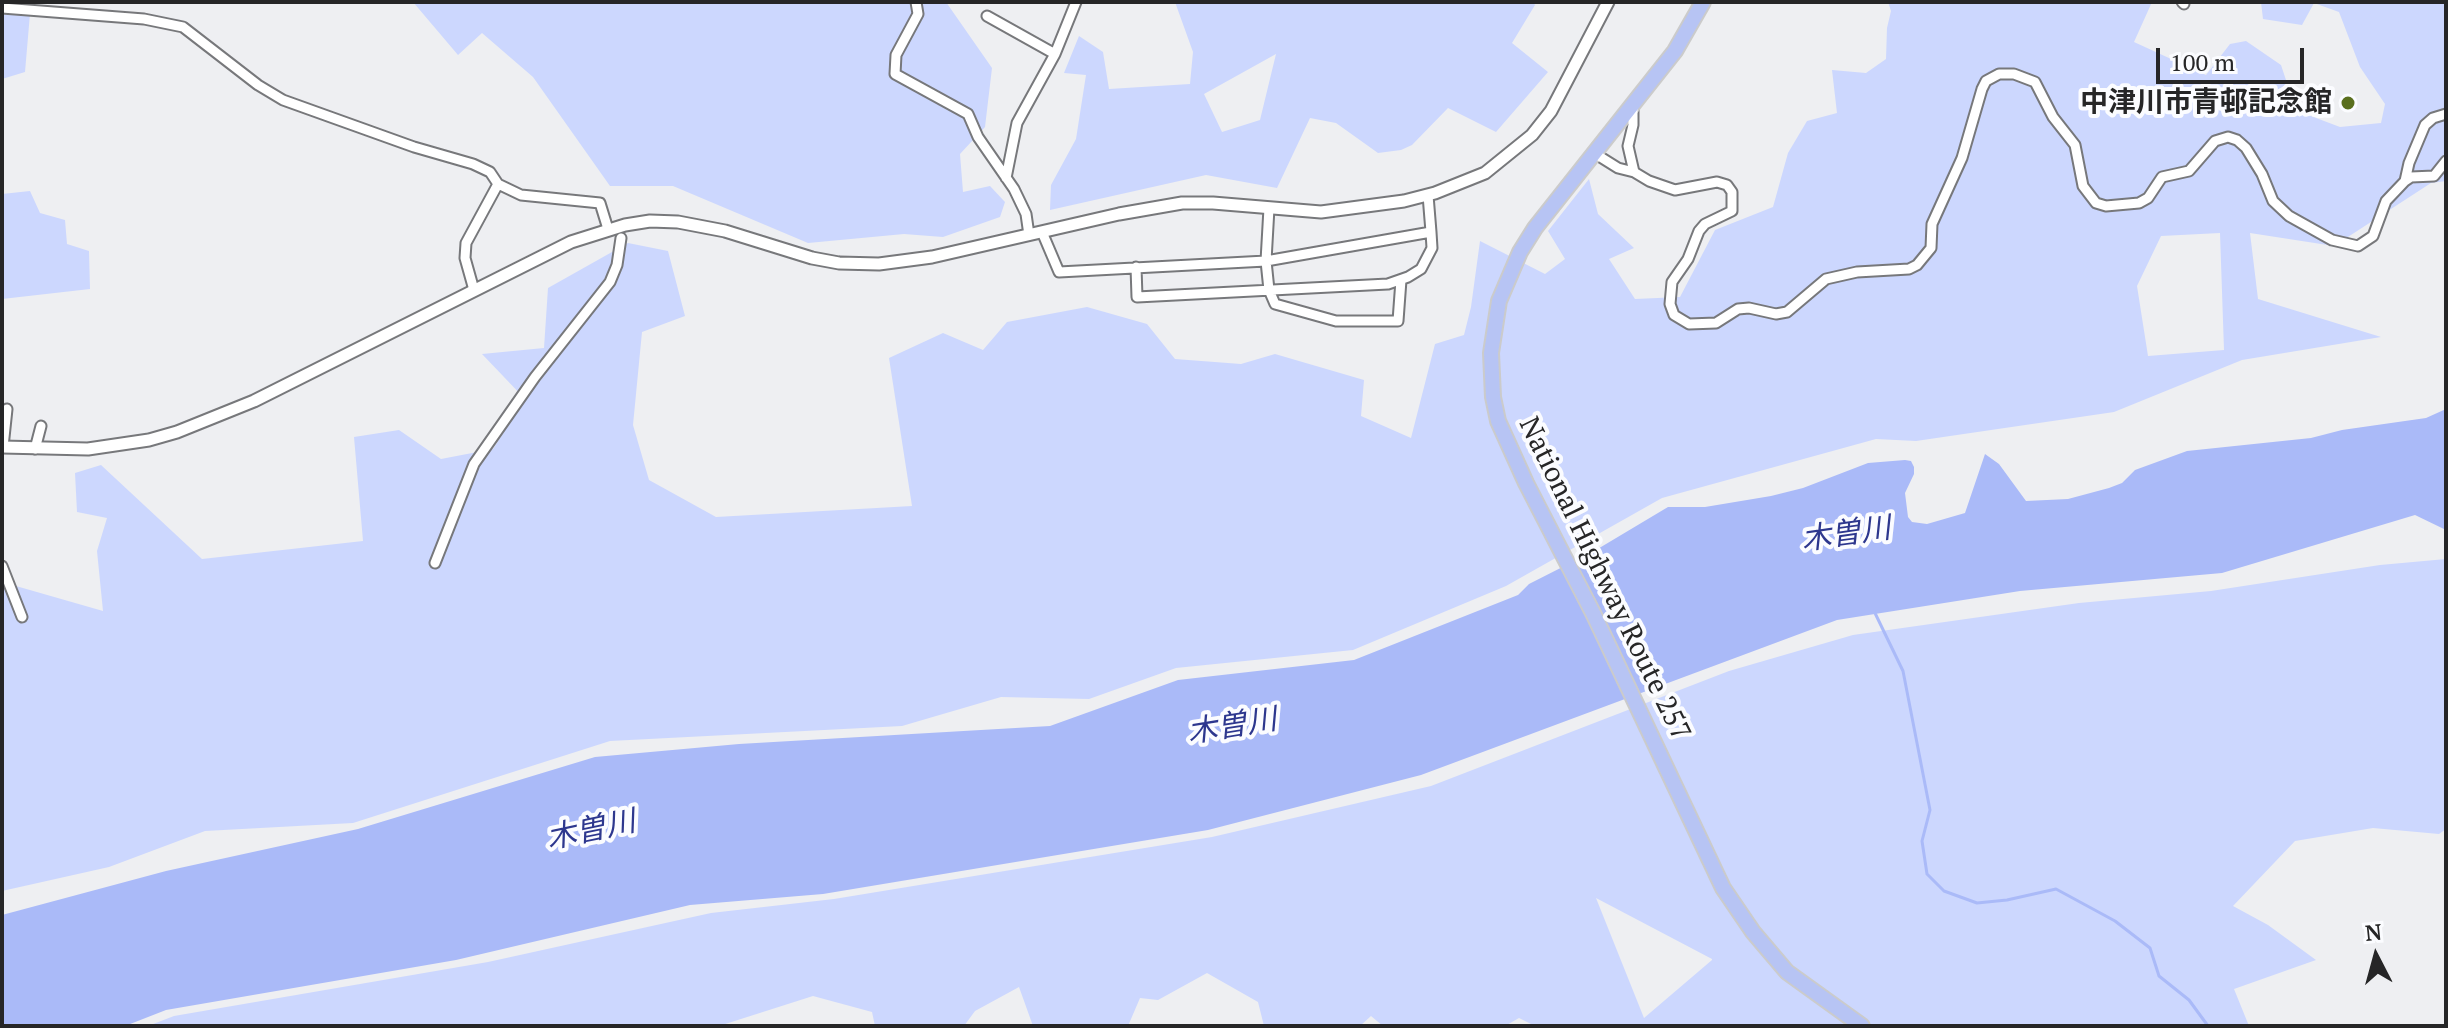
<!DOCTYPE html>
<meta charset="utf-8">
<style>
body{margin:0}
#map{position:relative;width:2448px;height:1028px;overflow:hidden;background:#eeeff2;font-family:"PT Serif",serif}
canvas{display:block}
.frame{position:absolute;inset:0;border:4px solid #262627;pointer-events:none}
.north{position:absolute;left:2336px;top:916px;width:80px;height:80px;-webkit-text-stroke:6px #fbfcff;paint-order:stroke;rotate:354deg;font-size:22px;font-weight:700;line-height:32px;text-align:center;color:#262627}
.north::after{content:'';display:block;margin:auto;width:28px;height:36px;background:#262627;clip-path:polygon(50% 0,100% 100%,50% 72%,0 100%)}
.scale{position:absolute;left:2156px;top:48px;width:148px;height:36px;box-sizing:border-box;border:4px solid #262627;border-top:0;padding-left:10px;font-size:24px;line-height:28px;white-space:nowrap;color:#262627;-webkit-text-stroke:6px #fbfcff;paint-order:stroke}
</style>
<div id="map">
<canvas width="2448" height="1028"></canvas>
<div class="frame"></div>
<div class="north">N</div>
<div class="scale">100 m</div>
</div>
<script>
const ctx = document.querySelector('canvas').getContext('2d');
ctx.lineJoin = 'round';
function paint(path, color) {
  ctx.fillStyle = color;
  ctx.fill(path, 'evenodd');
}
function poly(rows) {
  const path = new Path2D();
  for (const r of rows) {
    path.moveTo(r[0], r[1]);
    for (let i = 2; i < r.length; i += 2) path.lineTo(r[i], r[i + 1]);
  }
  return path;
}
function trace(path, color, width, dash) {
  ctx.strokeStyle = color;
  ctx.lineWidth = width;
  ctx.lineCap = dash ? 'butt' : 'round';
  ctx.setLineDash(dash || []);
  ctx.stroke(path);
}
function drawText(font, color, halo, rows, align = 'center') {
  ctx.font = font + ' "PT Serif","Noto Sans JP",serif';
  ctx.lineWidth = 8;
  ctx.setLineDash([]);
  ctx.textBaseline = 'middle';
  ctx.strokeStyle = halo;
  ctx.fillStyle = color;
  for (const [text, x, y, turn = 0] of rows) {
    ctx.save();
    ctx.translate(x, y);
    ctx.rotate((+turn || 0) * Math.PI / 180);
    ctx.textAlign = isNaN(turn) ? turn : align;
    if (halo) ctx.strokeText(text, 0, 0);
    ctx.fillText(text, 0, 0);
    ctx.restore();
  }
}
paint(poly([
 [2,2,31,2,25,72,2,79],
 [413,2,946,2,992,68,985,127,960,154,963,192,990,186,1005,202,1000,217,943,237,904,234,808,243,673,186,610,186,533,77,482,33,458,55],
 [1175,2,1533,2,1535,5,1512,43,1548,72,1496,132,1448,108,1412,145,1401,150,1378,153,1336,123,1310,118,1277,188,1206,175,1050,210,1051,185,1076,139,1086,75,1064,73,1079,36,1103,52,1109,89,1190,84,1193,52],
 [1276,54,1260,120,1222,132,1204,94],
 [1888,2,2152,2,2134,42,2206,75,2230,44,2246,41,2281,65,2288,86,2287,107,2340,127,2381,123,2385,104,2360,67,2339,12,2314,3,2302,25,2263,19,2261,2,2446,2,2446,181,2431,183,2334,246,2250,233,2258,299,2381,337,2242,360,2114,412,1916,441,1876,439,1662,498,1506,586,1353,650,1176,668,1089,699,1001,697,902,726,610,741,353,823,205,831,109,867,2,891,2,582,103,611,97,551,107,518,77,512,75,473,101,465,202,559,363,541,354,437,399,430,441,459,493,449,525,399,482,354,544,348,548,288,628,243,668,251,685,316,642,332,633,425,649,480,716,517,912,506,889,358,943,333,983,350,1007,322,1087,307,1147,324,1175,359,1241,364,1275,354,1364,380,1361,416,1411,438,1435,344,1464,335,1471,307,1480,241,1545,274,1565,259,1548,231,1589,179,1598,214,1634,248,1609,259,1635,299,1680,297,1715,230,1773,207,1788,153,1807,121,1837,113,1832,70,1866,73,1886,59,1887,28,1891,11],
 [2220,233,2224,350,2148,356,2137,286,2161,236],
 [30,191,40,213,65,220,67,244,89,251,90,289,2,299,2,194],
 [2446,559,2446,829,2439,834,2373,828,2295,841,2233,906,2268,925,2316,960,2234,989,2249,1026,1535,1026,1519,1018,1505,1026,1383,1026,1371,1016,1360,1026,1264,1026,1258,1002,1207,973,1158,1000,1140,998,1128,1026,1033,1026,1019,987,975,1011,964,1026,875,1026,872,1012,813,996,719,1026,148,1026,174,1016,488,962,711,913,834,899,1212,837,1431,786,1729,671,1853,635,2079,603,2211,591,2380,565],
 [1596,898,1712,959,1712,960,1644,1018]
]), '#ccd7fe');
paint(poly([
 [2446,409,2446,530,2415,515,2222,573,2020,591,1837,620,1421,775,1208,830,823,894,690,905,456,960,166,1010,125,1026,2,1026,2,915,166,871,358,829,595,757,739,744,1050,726,1178,680,1354,660,1518,595,1529,584,1596,550,1668,507,1705,507,1771,496,1803,488,1868,463,1905,460,1911,461,1914,467,1914,474,1905,493,1908,517,1912,522,1927,524,1965,513,1985,454,1999,464,2026,501,2068,499,2109,488,2122,483,2135,470,2187,451,2311,438,2342,430,2426,418]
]), '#aabaf8');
trace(poly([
 [1874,611,1903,671,1930,810,1922,841,1927,874,1944,891,1977,903,2007,900,2056,889,2115,921,2150,948,2159,976,2189,1000,2208,1026]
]), '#aabaf8', 3);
const minor = poly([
 [916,2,918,14,896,55,895,74,968,114,978,137,1014,189,1026,214,1029,235],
 [2182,2,2184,4],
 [2,8,144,19,183,27,258,85,283,100,414,147,473,164,490,172,498,184,521,195,600,203,608,229],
 [987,16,1055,54],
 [1633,104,1633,125,1628,146,1634,172,1649,181,1675,190,1717,182,1727,185,1732,192,1732,211,1705,224,1699,231,1688,259,1672,282,1670,304,1674,315,1689,324,1716,323,1738,309,1749,308,1776,314,1787,312,1826,279,1857,272,1909,269,1917,265,1931,248,1932,224,1962,158,1982,89,1986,81,1999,74,2014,74,2035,82,2053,117,2075,145,2083,186,2096,203,2106,206,2139,203,2148,198,2162,177,2189,171,2215,141,2228,137,2237,140,2246,148,2262,174,2273,201,2289,216,2332,240,2358,246,2373,236,2386,201,2405,181,2411,177,2434,176,2446,161],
 [1594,153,1618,168,1634,172],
 [1006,178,1017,123,1055,54,1076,2],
 [2405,181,2409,163,2425,125,2433,118,2446,114],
 [1269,208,1266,261,1269,290,1275,304,1336,321,1398,321,1401,280],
 [1042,232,1059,272,1266,261,1431,232,1428,195],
 [1136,267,1137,297,1388,284,1408,277,1421,269,1432,248,1431,232],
 [474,290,465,258,466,243,498,184],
 [3,447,7,409],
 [35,449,41,426],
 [435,563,474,464,535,377,610,282,617,265,621,238],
 [2,566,22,617]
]);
const tertiary = poly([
 [2,447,88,449,149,440,177,432,254,401,571,242,625,225,650,221,678,222,725,231,812,258,839,263,879,264,932,257,1119,214,1182,203,1213,203,1321,212,1404,201,1435,193,1485,173,1532,135,1551,111,1608,2]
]);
const trunk = poly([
 [1703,2,1675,51,1535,228,1520,252,1499,301,1491,353,1493,397,1498,421,1526,483,1594,615,1723,888,1753,932,1787,972,1862,1026]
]);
trace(minor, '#77787b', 13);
trace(tertiary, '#77787b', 15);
trace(trunk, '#cbcbcb', 18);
trace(minor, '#fff', 9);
trace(tertiary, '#fff', 11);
trace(trunk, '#b7c4f4', 14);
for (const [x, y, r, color] of [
 [2348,103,8,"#5a6f1e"]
]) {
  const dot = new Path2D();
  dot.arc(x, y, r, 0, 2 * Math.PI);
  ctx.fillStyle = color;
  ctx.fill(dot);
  trace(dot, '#fbfcff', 3);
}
drawText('bold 28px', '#262627', '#fbfcff', [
 ["中津川市青邨記念館",2332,103]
], 'right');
drawText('28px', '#262627', '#fbfcff', [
 ["National Highway Route 257",1604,579,64]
]);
drawText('italic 30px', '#2d378e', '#fbfcff', [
 ["木曽川",1846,535,-8],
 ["木曽川",1232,727,-9],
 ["木曽川",591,831,-12]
]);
</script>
